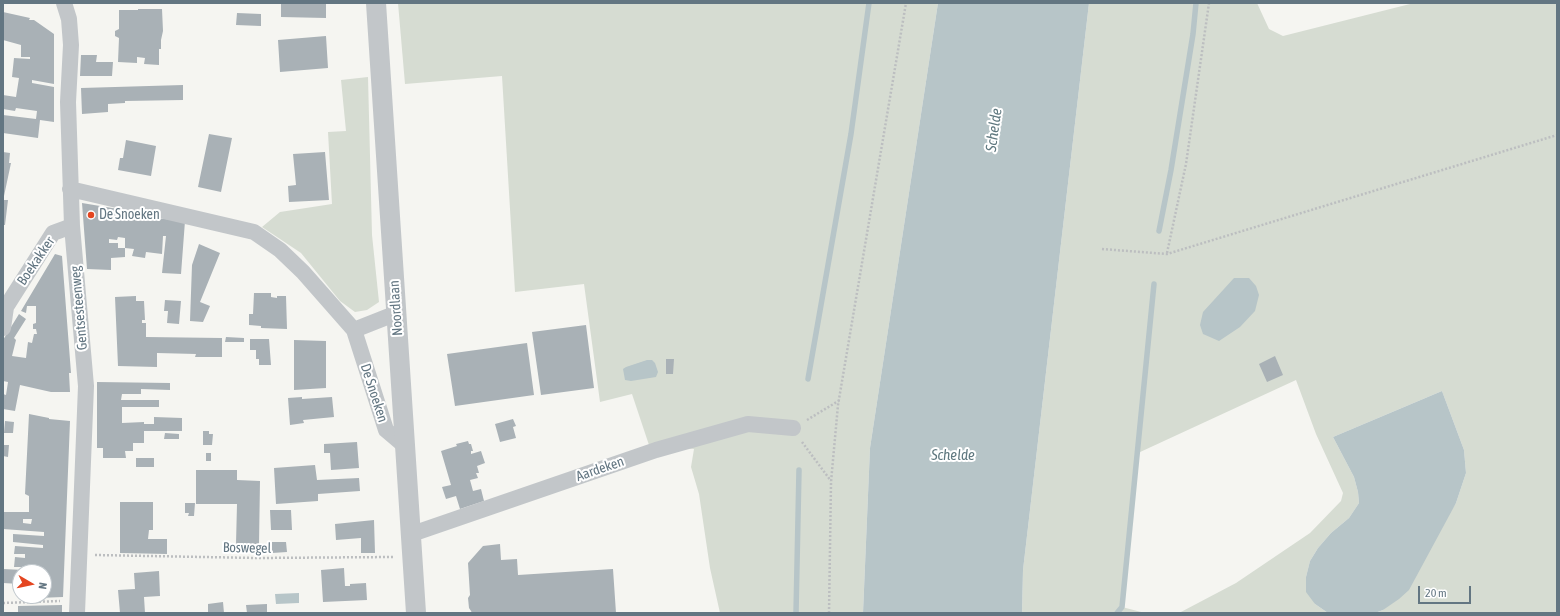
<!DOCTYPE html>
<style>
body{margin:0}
#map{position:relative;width:1560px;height:616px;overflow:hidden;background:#f5f5f1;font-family:"Asap Condensed",sans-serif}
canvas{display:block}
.frame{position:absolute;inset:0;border:4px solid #637682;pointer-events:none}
.north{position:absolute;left:12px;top:564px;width:40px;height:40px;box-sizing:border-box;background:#fff;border:1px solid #c1c8cd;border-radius:50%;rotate:99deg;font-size:11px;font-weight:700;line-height:16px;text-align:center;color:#637682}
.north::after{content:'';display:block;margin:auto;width:14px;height:18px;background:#e44621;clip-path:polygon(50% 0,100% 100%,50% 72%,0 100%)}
.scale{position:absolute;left:1418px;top:586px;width:53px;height:18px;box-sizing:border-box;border:2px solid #637682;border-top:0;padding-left:5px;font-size:12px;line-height:14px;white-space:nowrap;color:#637682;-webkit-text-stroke:3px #fff;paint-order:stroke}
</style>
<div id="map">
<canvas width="1560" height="616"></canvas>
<div class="frame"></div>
<div class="north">N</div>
<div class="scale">20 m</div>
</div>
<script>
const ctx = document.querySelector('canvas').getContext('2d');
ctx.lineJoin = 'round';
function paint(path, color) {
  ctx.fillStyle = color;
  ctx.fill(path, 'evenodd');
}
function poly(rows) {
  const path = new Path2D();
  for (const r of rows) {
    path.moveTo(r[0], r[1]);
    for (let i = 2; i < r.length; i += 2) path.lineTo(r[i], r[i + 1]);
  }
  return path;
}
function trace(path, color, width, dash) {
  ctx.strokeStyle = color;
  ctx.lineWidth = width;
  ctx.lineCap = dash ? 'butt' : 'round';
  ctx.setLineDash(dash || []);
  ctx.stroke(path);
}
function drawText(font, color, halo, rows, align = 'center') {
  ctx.font = font + ' "Asap Condensed",sans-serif';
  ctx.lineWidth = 4;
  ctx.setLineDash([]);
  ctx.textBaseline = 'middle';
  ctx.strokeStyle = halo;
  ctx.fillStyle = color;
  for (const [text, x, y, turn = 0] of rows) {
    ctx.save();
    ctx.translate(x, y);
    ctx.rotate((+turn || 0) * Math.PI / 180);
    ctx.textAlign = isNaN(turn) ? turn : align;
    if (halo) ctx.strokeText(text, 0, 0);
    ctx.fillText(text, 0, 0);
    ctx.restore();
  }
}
paint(poly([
 [398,3,938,3,870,448,863,613,720,613,710,568,699,494,691,467,694,449,649,445,632,394,600,402,584,284,515,292,502,76,405,84],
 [1089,3,1257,3,1269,29,1283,36,1414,3,1557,3,1557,613,1375,613,1383,610,1456,503,1466,473,1464,450,1442,391,1333,437,1354,477,1358,492,1359,503,1349,518,1331,533,1318,548,1310,561,1306,577,1315,604,1328,613,1179,613,1236,583,1310,533,1341,501,1343,493,1316,434,1296,380,1138,453,1122,607,1145,613,1022,613,1023,570],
 [368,77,372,235,379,302,367,310,355,312,340,301,301,253,262,227,280,212,332,204,328,132,346,131,341,80]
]), '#d6dcd2');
paint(poly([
 [938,3,1089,3,1023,570,1022,613,863,613,870,448],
 [1234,278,1249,278,1256,286,1259,295,1255,311,1240,327,1219,341,1203,334,1200,325,1203,312],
 [647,360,652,360,655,363,658,372,656,377,631,381,625,380,623,369,626,367],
 [1442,391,1464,450,1466,473,1456,503,1409,590,1399,599,1383,610,1375,613,1328,613,1315,604,1306,592,1306,577,1310,561,1318,548,1331,533,1349,518,1359,503,1358,492,1354,477,1333,437],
 [299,593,299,603,276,604,275,594]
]), '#b7c5c8');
trace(poly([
 [1159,231,1171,170,1193,34,1196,3],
 [808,379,851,134,869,3],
 [796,613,799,470],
 [1117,613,1122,607,1154,284]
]), '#b7c5c8', 5.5);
paint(poly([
 [281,3,326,3,326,18,281,17],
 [138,9,162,9,163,31,161,40,161,49,159,49,159,65,144,64,145,58,137,57,137,63,118,62,119,38,115,36,115,31,119,29,119,10,138,10],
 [3,12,30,18,29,20,34,20,54,34,54,84,32,80,32,83,54,87,54,122,40,120,38,138,3,133,3,115,36,119,37,111,16,108,15,111,3,109,3,95,16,97,19,78,12,77,14,58,30,59,30,57,21,57,21,45,3,40],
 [237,13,261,14,261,26,236,25],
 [326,36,328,68,280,72,278,40],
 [81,55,97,55,96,62,113,62,112,76,80,76],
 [183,85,183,100,125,101,125,103,108,104,108,112,82,114,81,88],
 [209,134,232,138,221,192,198,187],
 [126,140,156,146,151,176,118,170,120,158,123,158],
 [3,152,10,153,9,163,11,163,4,196],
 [325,152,329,200,289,202,288,186,296,185,293,154],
 [3,200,8,200,5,225,3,225],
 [82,203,154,215,155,218,185,221,181,274,162,273,166,236,163,236,162,254,146,252,145,258,132,256,134,249,125,248,125,238,118,237,117,240,109,239,109,243,118,243,118,248,125,248,125,257,111,258,111,270,87,269],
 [199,244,220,253,200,302,210,306,203,322,190,321,192,265],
 [55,254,62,256,71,373,69,373,70,392,51,392,20,385,15,411,3,409,3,394,6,395,8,382,3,381,3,340,19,314,26,319,14,338,16,340,12,356,26,358,28,342,32,343,34,334,37,334,36,329,33,329,33,324,36,323,36,306,27,306,26,313,21,311],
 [254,293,271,293,271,297,277,298,277,296,286,296,287,329,261,328,261,326,249,325,249,314,253,314],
 [136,296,136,301,144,301,145,320,142,320,142,323,146,323,146,337,222,338,222,357,195,357,196,354,157,353,157,367,118,366,115,297],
 [165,300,181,301,179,324,167,323,168,311,164,311],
 [586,325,594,388,541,395,532,332],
 [226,337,244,338,244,342,225,342],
 [250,339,269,339,271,365,259,365,259,359,256,359,256,350,250,350],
 [294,340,326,341,326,388,294,390],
 [527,343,534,395,455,406,447,354],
 [1275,356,1283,375,1267,382,1259,364],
 [666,359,674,359,673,374,666,374],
 [97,382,170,383,170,390,141,389,141,394,122,394,121,400,159,400,159,407,122,407,122,423,144,422,144,424,154,424,154,417,182,418,182,431,144,431,144,443,133,443,133,451,125,451,126,458,103,458,103,448,97,448],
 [302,397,302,399,332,397,334,417,303,420,304,423,290,425,288,398],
 [29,414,49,418,49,419,70,421,63,597,38,598,38,596,44,596,44,572,20,572,20,584,3,583,3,569,24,570,24,567,14,567,15,557,25,558,25,554,14,554,15,546,43,548,43,545,13,542,13,534,44,536,44,532,3,529,4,512,29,512,29,496,25,494],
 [23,519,32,519,31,524,23,523],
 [513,419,516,426,513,427,516,438,500,442,495,424],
 [5,421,14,422,13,433,4,433],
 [203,431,209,431,209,434,213,434,212,445,203,445],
 [165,433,179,434,179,439,164,439],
 [468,441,469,444,471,444,473,451,471,451,471,454,481,451,485,463,477,466,479,473,476,473,478,478,470,480,473,491,481,489,484,501,460,509,456,496,446,499,442,487,451,485,441,451,457,446,456,444],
 [357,442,359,468,331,470,330,453,324,453,324,444],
 [3,445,9,445,8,457,3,456],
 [206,453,211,453,211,461,206,461],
 [136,458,154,458,154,467,136,467],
 [315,465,317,480,359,478,360,491,318,494,318,501,276,504,274,468],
 [196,470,237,470,237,480,260,481,259,544,236,544,237,504,196,504],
 [120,502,153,502,153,530,149,530,148,539,167,539,167,554,120,553],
 [185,503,195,503,194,516,188,516,189,513,185,513],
 [270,510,291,510,292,530,271,530],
 [374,520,375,553,361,553,361,538,336,540,335,524],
 [272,542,286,542,287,552,272,553],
 [500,544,501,560,517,559,518,575,613,569,616,613,472,613,471,611,469,608,468,598,470,595,468,563,483,546],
 [344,568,345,586,350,586,350,584,366,583,367,600,323,602,321,570],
 [159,571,160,596,144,597,145,613,120,613,118,590,135,589,134,573],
 [223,602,224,613,208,613,208,604],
 [267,604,267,613,247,613,246,605],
 [62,605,62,613,18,613,18,606]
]), '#a9b1b6');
trace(poly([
 [1102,249,1167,254,1557,135],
 [1167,253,1186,164,1209,3],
 [807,420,840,400],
 [802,442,831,481],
 [95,555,257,558,394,557],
 [3,603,60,601],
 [829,613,831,482,838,405,906,3]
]), '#bcbec0', 2.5, [2, 2]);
trace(poly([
 [64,3,69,19,71,45,68,102,72,226,86,386,77,613],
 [70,189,254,232,280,250,303,272,354,330,386,430,406,447],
 [3,328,6,307,53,233,72,226],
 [354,330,397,313],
 [412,534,656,450,748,424,793,428]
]), '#c2c6c9', 16);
trace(poly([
 [376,3,416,613]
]), '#c2c6c9', 20);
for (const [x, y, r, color] of [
 [91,215,4,"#e44621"]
]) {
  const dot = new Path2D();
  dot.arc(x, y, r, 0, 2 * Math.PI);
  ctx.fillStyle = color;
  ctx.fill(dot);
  trace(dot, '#fff', 1.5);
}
drawText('14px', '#637682', '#fff', [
 ["De Snoeken",99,215]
], 'left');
drawText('14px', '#637682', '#fff', [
 ["Boekakker",36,261,-56],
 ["Gentsesteenweg",79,308,-95],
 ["Noordlaan",396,308,-94],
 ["De Snoeken",374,393,72],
 ["Aardeken",600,469,-19],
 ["Boswegel",247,548,1]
]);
drawText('italic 15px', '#5f787f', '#fff', [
 ["Schelde",994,130,-82],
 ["Schelde",953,455]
]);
</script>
